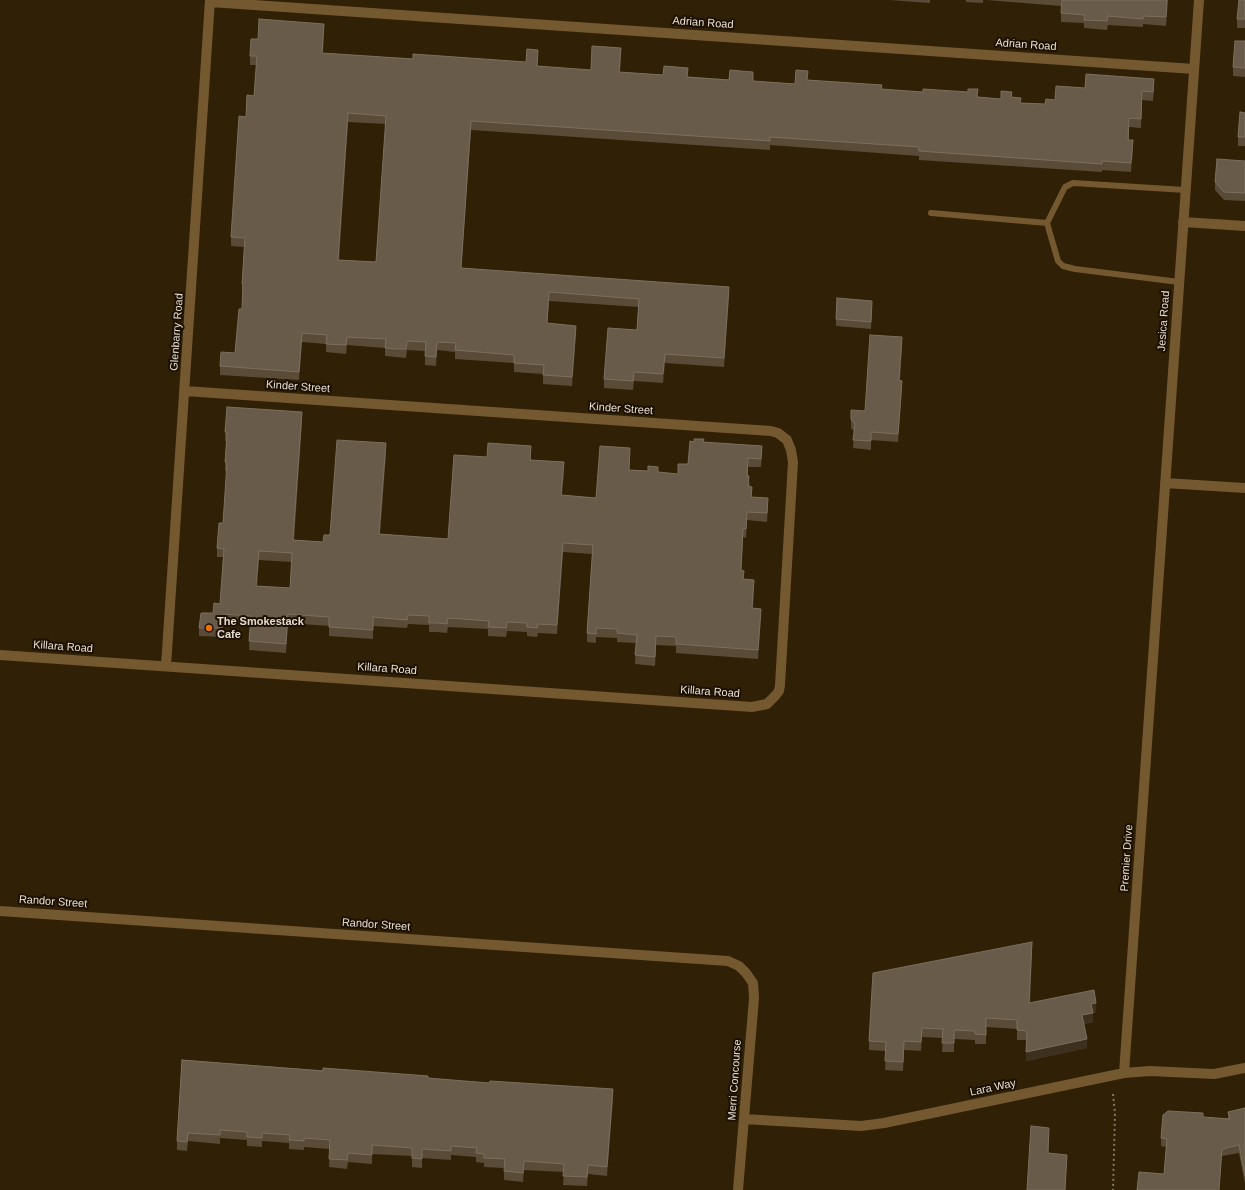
<!DOCTYPE html>
<style>
body{margin:0}
canvas{display:block;background:#261907}
</style>
<canvas width="1245" height="1190"></canvas>
<script>
const ctx = document.querySelector('canvas').getContext('2d');
ctx.lineJoin = 'round';
function paint(path, color) {
  ctx.fillStyle = color;
  ctx.fill(path, 'evenodd');
}
function poly(rows) {
  const path = new Path2D();
  for (const r of rows) {
    path.moveTo(r[0], r[1]);
    for (let i = 2; i < r.length; i += 2) path.lineTo(r[i], r[i + 1]);
  }
  return path;
}
function trace(path, color, width, dash) {
  ctx.strokeStyle = color;
  ctx.lineWidth = width;
  ctx.lineCap = dash ? 'butt' : 'round';
  ctx.setLineDash(dash || []);
  ctx.stroke(path);
}
function drawText(font, color, halo, rows, align = 'center') {
  ctx.font = font + ' Arial,sans-serif';
  ctx.lineWidth = 4;
  ctx.setLineDash([]);
  ctx.textBaseline = 'middle';
  ctx.strokeStyle = halo;
  ctx.fillStyle = color;
  for (const [text, x, y, turn = 0] of rows) {
    ctx.save();
    ctx.translate(x, y);
    ctx.rotate((+turn || 0) * Math.PI / 180);
    ctx.textAlign = isNaN(turn) ? turn : align;
    if (halo) ctx.strokeText(text, 0, 0);
    ctx.fillText(text, 0, 0);
    ctx.restore();
  }
}
paint(poly([
 [0,0,1245,0,1245,1190,0,1190]
]), '#302005');
trace(poly([
 [1113,1094,1115,1113,1113,1190]
]), '#83786a', 2, [2, 3]);
trace(poly([
 [931,213,1047,223],
 [1179,282,1075,269,1063,266,1058,261,1047,223,1065,187,1073,183,1185,190]
]), '#745830', 6);
trace(poly([
 [210,2,1194,69],
 [1183,222,1245,226],
 [1165,483,1245,488],
 [0,655,752,707,767,704,775,696,779,691,780,685,793,462,791,450,787,440,778,433,771,431,185,391],
 [166,666,210,0],
 [0,911,728,961,739,966,746,973,753,983,754,998,738,1190],
 [1124,1073,1199,0],
 [744,1119,861,1126,884,1123,1124,1073,1150,1071,1214,1074,1245,1068]
]), '#745830', 10);
paint(poly([
 [889,0,930,0,930,3],
 [966,0,983,0,983,3,966,2],
 [986,0,1168,0,1166,26,1143,24,1143,27,1108,25,1107,30,1084,28,1084,23,1061,22,1061,6],
 [1245,0,1245,28,1237,28,1237,19],
 [324,33,323,53,413,59,526,62,538,58,537,66,591,70,621,57,620,72,795,84,808,80,882,89,1001,99,1012,97,1021,103,1045,104,1085,88,1154,88,1153,101,1142,100,1141,128,1129,127,1129,140,1133,149,1131,172,1102,170,1102,172,919,160,919,156,770,145,770,150,471,130,461,268,729,296,724,367,665,363,663,383,634,381,633,390,604,388,604,379,637,330,639,307,549,301,547,323,576,334,572,386,543,384,543,374,514,372,514,363,455,359,455,352,437,350,436,366,425,365,425,351,407,350,406,358,396,357,385,356,385,348,347,345,346,354,326,352,326,344,302,342,299,380,220,375,220,366,235,353,242,309,243,293,242,293,242,284,244,247,231,246,231,237,246,117,254,96,256,65,250,65,250,56,258,39],
 [348,122,386,124,376,262,339,260],
 [1245,41,1245,77,1233,76,1233,67],
 [1245,113,1245,146,1238,146,1238,137],
 [1245,161,1245,201,1224,200,1215,190,1215,182],
 [872,308,871,329,836,326,836,319],
 [902,346,900,380,902,389,898,442,871,440,871,450,853,448,854,431,851,428,851,419,865,411],
 [302,421,294,540,323,542,330,535,386,452,380,534,448,539,487,457,531,455,531,460,564,471,562,495,596,498,630,457,629,470,678,474,688,464,704,442,762,455,761,467,748,467,748,476,752,497,768,507,767,522,747,520,746,538,743,537,741,571,744,579,754,589,753,608,761,617,758,659,676,653,676,646,656,645,655,666,635,664,636,643,617,642,617,638,596,637,596,643,587,642,587,633,592,554,563,552,557,634,538,633,537,637,527,636,527,632,507,631,506,637,488,636,488,629,448,627,447,633,437,632,429,632,429,625,408,624,407,628,373,626,373,639,329,636,329,626,288,623,286,653,249,650,250,625,223,623,222,637,199,636,199,628,213,613,220,604,223,557,217,557,217,548,223,523,227,471,225,471,225,462,226,441,225,441,225,432],
 [259,560,292,562,290,588,257,586],
 [1032,951,1030,1003,1096,1012,1093,1013,1093,1022,1084,1024,1087,1048,1026,1061,1027,1040,1017,1040,1017,1029,986,1027,986,1044,975,1044,975,1040,954,1039,954,1052,942,1052,943,1038,922,1037,921,1051,904,1050,903,1071,885,1070,886,1051,869,1050,869,1041],
 [182,1060,428,1078,613,1098,607,1176,588,1174,587,1186,563,1185,564,1172,524,1170,523,1182,504,1180,504,1168,484,1167,484,1163,476,1162,476,1157,451,1155,451,1160,422,1158,422,1168,412,1167,412,1156,372,1154,372,1164,348,1162,347,1169,329,1167,330,1149,304,1147,304,1150,289,1149,289,1143,262,1141,262,1147,247,1146,247,1140,220,1138,220,1144,188,1141,187,1151,177,1150,177,1141],
 [1245,1108,1245,1184,1239,1153,1222,1156,1164,1174,1166,1147,1161,1146,1161,1138,1203,1117,1228,1119,1228,1112]
]), '#594b38');
paint(poly([
 [1168,0,1168,5,1166,26,1166,17],
 [324,24,324,33,322,62,322,53],
 [621,48,621,57,619,81,619,72],
 [1142,91,1142,100,1141,128,1141,119],
 [348,113,348,122,338,268,338,260],
 [471,121,471,130,461,277,461,268],
 [1133,140,1133,149,1131,172,1131,163],
 [729,287,729,296,724,367,724,358],
 [549,292,549,301,547,332,547,323],
 [576,326,576,334,572,386,572,377],
 [302,333,302,342,299,380,299,372],
 [902,337,902,346,899,389,899,380],
 [437,342,437,350,436,366,436,357],
 [665,354,665,363,663,383,663,374],
 [902,381,902,389,898,442,898,434],
 [302,412,302,421,293,549,293,540],
 [386,443,386,452,379,543,379,534],
 [564,462,564,471,561,504,561,495],
 [747,512,747,520,746,538,746,529],
 [743,528,743,537,741,579,741,570],
 [563,543,563,552,557,634,557,625],
 [259,551,259,560,256,595,256,586],
 [754,580,754,589,752,617,752,608],
 [761,609,761,617,758,659,758,650],
 [223,614,223,623,222,637,222,628],
 [288,614,288,623,286,653,286,644],
 [656,636,656,645,655,666,655,657],
 [1032,942,1032,951,1029,1012,1029,1003],
 [1096,1003,1096,1012,1093,1013,1093,1022,1082,1024,1082,1015,1091,1004],
 [1087,1039,1087,1048,1026,1061,1026,1052],
 [613,1089,613,1098,607,1176,607,1167],
 [1049,1128,1049,1137,1048,1162,1048,1153],
 [1222,1149,1222,1156,1219,1190]
]), '#3e301e');
const building = poly([
 [1062,0,1167,0,1166,17,1143,16,1143,19,1108,16,1107,21,1084,20,1085,15,1061,13,1062,0],
 [1239,0,1245,0,1245,19,1237,19,1239,0],
 [259,19,324,24,322,53,413,59,413,54,526,62,527,49,538,50,537,66,591,70,592,46,621,48,619,72,663,75,664,66,688,68,687,77,729,80,730,70,741,71,753,72,753,81,795,84,796,70,808,71,807,80,882,85,881,89,923,92,923,89,968,92,968,89,978,89,977,97,1001,99,1001,91,1012,92,1011,97,1021,98,1020,103,1045,104,1046,99,1055,100,1056,86,1085,88,1086,74,1154,79,1153,92,1142,91,1141,119,1129,118,1128,140,1133,140,1131,163,1102,161,1102,164,919,151,919,147,770,137,770,141,471,121,461,268,729,287,724,358,665,354,663,374,634,372,633,381,604,379,608,328,637,330,639,299,549,292,547,323,576,326,572,377,543,375,544,365,514,363,514,355,455,350,456,343,437,342,436,357,425,356,426,342,407,341,406,349,396,349,385,348,386,339,347,337,346,345,326,344,327,335,302,333,299,372,220,366,221,352,235,353,239,309,242,309,243,284,242,284,245,238,231,237,239,116,246,117,247,95,254,96,257,56,250,56,251,39,258,39,259,19],
 [348,113,386,116,376,262,338,260,348,113],
 [1235,41,1245,41,1245,68,1233,67,1235,41],
 [1240,112,1245,113,1245,137,1238,137,1240,112],
 [1217,159,1245,161,1245,193,1224,192,1215,182,1217,159],
 [837,298,872,301,871,322,836,319,837,298],
 [870,335,902,337,899,380,902,381,898,434,871,432,871,441,853,440,855,424,851,419,851,410,865,411,870,335],
 [227,407,302,412,293,540,323,542,324,535,330,535,337,440,386,443,379,534,448,539,454,455,487,457,488,443,531,446,530,460,564,462,561,495,596,498,600,446,630,448,629,470,648,471,648,466,658,467,658,472,678,474,678,464,688,464,690,441,694,442,694,439,704,439,703,442,762,446,761,459,748,458,747,476,749,476,748,486,752,487,751,497,768,498,767,513,747,512,746,529,743,528,741,570,744,571,743,579,754,580,752,608,761,609,758,650,676,644,676,637,656,636,655,657,635,655,637,635,617,633,617,629,596,628,596,634,587,633,593,545,563,543,557,625,538,624,537,628,527,627,527,623,507,622,506,628,488,627,489,621,448,618,447,624,437,623,429,623,429,616,408,615,407,620,373,617,373,630,329,627,329,617,288,614,286,644,249,641,251,616,223,614,222,628,199,628,201,613,213,613,214,603,220,604,224,549,217,548,219,523,223,523,225,493,227,462,225,462,227,437,227,432,225,432,227,407],
 [259,551,292,553,290,588,256,586,259,551],
 [1032,942,1029,1003,1094,990,1096,1003,1091,1004,1093,1013,1082,1015,1087,1039,1026,1052,1027,1031,1017,1030,1017,1020,986,1018,986,1035,975,1034,975,1031,954,1030,954,1043,942,1043,943,1029,922,1028,921,1042,904,1041,903,1062,885,1061,886,1042,869,1041,873,973,1032,942],
 [182,1060,323,1071,323,1068,428,1076,428,1078,489,1083,490,1081,613,1089,607,1167,588,1165,587,1177,563,1176,564,1164,524,1161,523,1173,504,1171,505,1159,484,1158,484,1154,476,1153,477,1148,451,1146,451,1151,422,1149,422,1159,412,1158,412,1148,372,1145,372,1155,348,1153,347,1160,329,1159,330,1140,304,1138,304,1141,289,1140,290,1135,262,1133,262,1138,247,1137,247,1132,220,1130,220,1135,188,1133,187,1142,177,1141,182,1060],
 [1245,1108,1245,1176,1239,1145,1222,1149,1219,1190,1137,1190,1139,1172,1164,1174,1167,1139,1161,1138,1163,1115,1168,1111,1203,1113,1203,1117,1230,1119,1228,1112,1245,1108],
 [1031,1126,1049,1128,1048,1153,1067,1155,1065,1190,1027,1190,1031,1126]
]);
paint(building, '#685b49');
trace(building, '#7b6f5e', 1);
for (const [x, y, r, color] of [
 [209,628,4,"#e8710a"]
]) {
  const dot = new Path2D();
  dot.arc(x, y, r, 0, 2 * Math.PI);
  ctx.fillStyle = color;
  ctx.fill(dot);
  trace(dot, '#1c1001', 1.5);
}
drawText('11px', '#e5dcd1', '#1c1001', [
 ["Adrian Road",703,23,4],
 ["Adrian Road",1026,45,4],
 ["Jesica Road",1164,321,-86],
 ["Glenbarry Road",177,332,-86],
 ["Kinder Street",298,387,4],
 ["Kinder Street",621,409,4],
 ["Killara Road",63,647,4],
 ["Killara Road",387,669,4],
 ["Killara Road",710,692,4],
 ["Premier Drive",1127,858,-86],
 ["Randor Street",53,902,4],
 ["Randor Street",376,925,4],
 ["Merri Concourse",735,1080,-86],
 ["Lara Way",993,1088,-12]
]);
drawText('bold 11px', '#e5dcd1', '#1c1001', [
 ["The Smokestack",217,622],
 ["Cafe",217,635]
], 'left');
</script>
